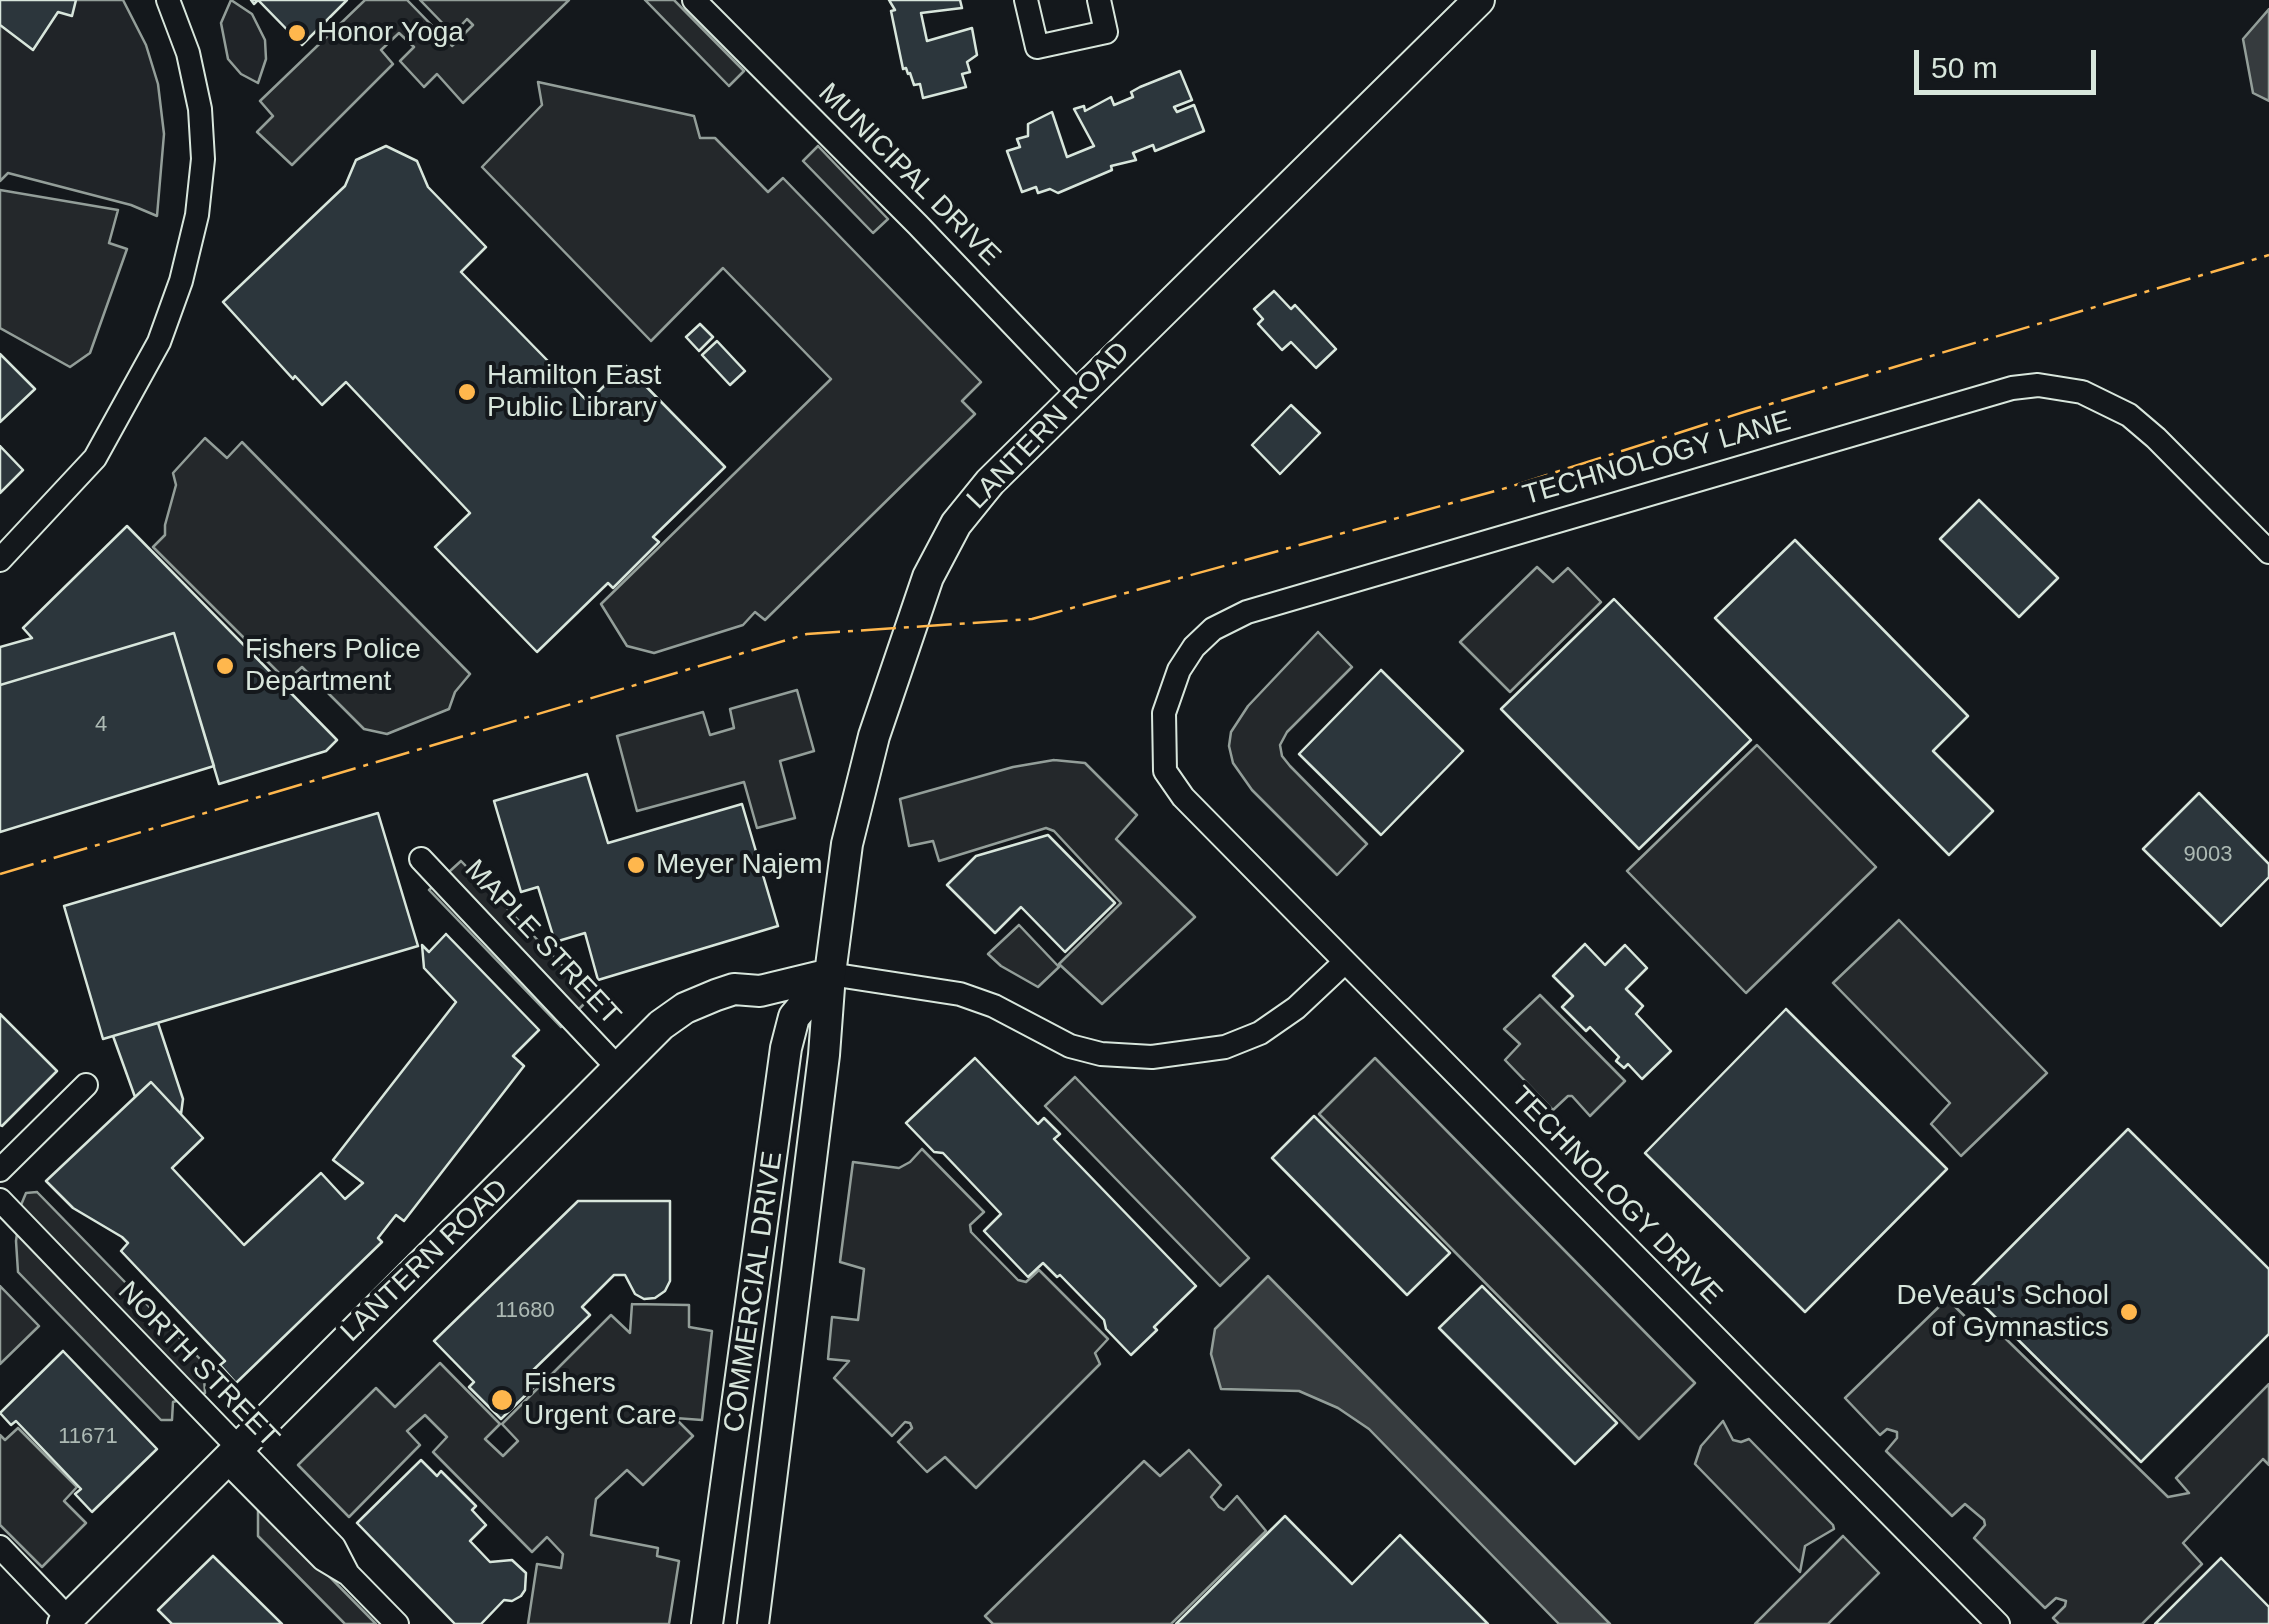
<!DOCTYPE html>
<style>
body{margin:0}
#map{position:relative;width:2269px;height:1624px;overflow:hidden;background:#14181c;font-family:Arial,sans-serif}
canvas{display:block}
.scale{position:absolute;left:1914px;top:50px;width:182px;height:45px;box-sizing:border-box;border:5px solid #d8e6dc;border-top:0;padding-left:12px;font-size:30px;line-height:35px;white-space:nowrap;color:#d8e6dc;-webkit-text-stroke:8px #14181c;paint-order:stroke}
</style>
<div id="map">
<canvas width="2269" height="1624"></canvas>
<div class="scale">50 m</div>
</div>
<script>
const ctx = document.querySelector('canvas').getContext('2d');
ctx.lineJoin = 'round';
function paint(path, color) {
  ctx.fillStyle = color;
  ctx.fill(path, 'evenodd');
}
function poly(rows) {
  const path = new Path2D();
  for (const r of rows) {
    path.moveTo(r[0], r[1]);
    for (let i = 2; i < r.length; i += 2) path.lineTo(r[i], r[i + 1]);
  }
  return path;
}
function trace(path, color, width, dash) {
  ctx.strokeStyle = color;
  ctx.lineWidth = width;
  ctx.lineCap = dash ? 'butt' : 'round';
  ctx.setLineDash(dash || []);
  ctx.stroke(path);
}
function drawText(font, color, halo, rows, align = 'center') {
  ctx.font = font + ' Arial,sans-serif';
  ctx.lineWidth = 8;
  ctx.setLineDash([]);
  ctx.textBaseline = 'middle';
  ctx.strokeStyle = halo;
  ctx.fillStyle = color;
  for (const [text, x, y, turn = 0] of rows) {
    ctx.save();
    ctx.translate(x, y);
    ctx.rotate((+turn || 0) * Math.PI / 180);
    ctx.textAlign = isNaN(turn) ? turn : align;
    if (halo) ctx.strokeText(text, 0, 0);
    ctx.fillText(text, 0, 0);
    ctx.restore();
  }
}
const green = poly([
 [0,0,123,0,146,45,158,84,164,134,157,216,131,205,8,173,0,181,0,0],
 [231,0,252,14,265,40,266,59,258,83,241,74,228,59,221,23,231,0]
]);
paint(green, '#202428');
trace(green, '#939e99', 2.5);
const parking = poly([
 [365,0,407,0,452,46,473,25,467,19,453,34,420,0,569,0,463,103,437,74,424,87,400,61,414,47,399,33,381,50,393,64,292,165,257,132,273,116,260,101,365,0],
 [645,0,674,0,744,71,729,86,645,0],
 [538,82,694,116,700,138,715,138,768,192,783,178,981,382,962,401,975,414,765,620,755,612,743,625,654,653,627,646,601,604,831,379,723,268,651,341,482,167,542,105,538,82],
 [818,146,888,219,873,233,803,161,818,146],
 [0,190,118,210,109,243,127,249,90,353,70,367,0,328,0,190],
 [205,438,227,458,242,442,470,674,455,692,449,709,387,734,364,729,302,667,287,681,153,547,165,535,165,525,176,485,173,473,205,438],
 [1537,567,1553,582,1568,568,1601,602,1510,692,1460,642,1537,567],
 [1318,632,1352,667,1287,732,1280,745,1282,756,1290,766,1367,844,1337,875,1252,790,1233,763,1229,746,1231,732,1248,706,1318,632],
 [797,690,814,751,780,761,795,818,757,828,744,782,637,811,617,736,703,712,710,735,734,728,730,709,797,690],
 [1757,745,1876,867,1746,993,1627,871,1757,745],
 [1054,760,1085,763,1137,815,1116,839,1195,917,1102,1004,1059,964,1121,903,1054,831,1046,828,939,861,933,841,909,846,900,799,1013,767,1054,760],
 [461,861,592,996,561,1027,429,890,461,861],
 [1899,920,2047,1073,1961,1156,1931,1124,1950,1103,1833,983,1899,920],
 [1019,925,1059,967,1038,987,1001,966,988,954,1019,925],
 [1540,995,1625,1081,1590,1116,1572,1096,1568,1096,1553,1110,1505,1060,1520,1044,1504,1029,1540,995],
 [1375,1058,1695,1383,1639,1439,1319,1114,1375,1058],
 [1075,1077,1249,1258,1220,1286,1045,1106,1075,1077],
 [922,1149,984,1212,970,1225,971,1232,1018,1280,1026,1282,1039,1270,1108,1339,1095,1353,1100,1364,976,1488,945,1457,927,1472,898,1442,912,1428,910,1423,905,1422,892,1436,834,1378,849,1361,828,1359,832,1317,858,1320,864,1269,840,1262,853,1162,899,1168,910,1162,922,1149],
 [37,1192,203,1362,205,1393,173,1402,172,1420,161,1420,18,1272,16,1241,21,1205,26,1193,37,1192],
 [0,1286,39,1326,0,1364,0,1286],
 [1947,1299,1974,1325,2006,1339,2168,1497,2189,1493,2176,1478,2269,1384,2269,1465,2263,1459,2183,1543,2202,1564,2142,1624,2059,1624,2053,1618,2065,1606,2066,1601,2056,1598,2045,1608,1974,1538,1985,1525,1984,1520,1965,1504,1952,1516,1886,1451,1897,1438,1897,1432,1887,1429,1880,1435,1845,1398,1947,1299],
 [632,1304,689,1305,689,1327,712,1331,702,1420,675,1418,693,1436,643,1485,627,1470,596,1499,591,1535,658,1548,657,1556,679,1561,669,1624,528,1624,537,1564,561,1568,563,1554,547,1537,532,1552,433,1452,447,1437,425,1415,407,1431,420,1445,349,1517,298,1465,376,1388,395,1407,440,1363,500,1424,485,1439,503,1456,518,1441,502,1424,611,1315,630,1333,632,1304],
 [1723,1421,1733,1440,1741,1442,1749,1439,1833,1525,1834,1529,1805,1546,1800,1572,1695,1464,1701,1446,1723,1421],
 [18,1428,77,1487,64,1501,86,1523,42,1567,0,1525,0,1435,5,1440,18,1428],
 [1189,1450,1221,1485,1211,1497,1219,1507,1224,1510,1237,1496,1266,1531,1171,1624,993,1624,985,1616,1144,1461,1160,1476,1189,1450],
 [258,1504,376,1624,345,1624,258,1536,258,1504],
 [1843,1536,1879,1573,1828,1624,1755,1624,1843,1536]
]);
paint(parking, '#24282b');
trace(parking, '#939e99', 2.5);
const water = poly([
 [2269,9,2269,101,2253,93,2243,39,2269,9],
 [1268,1276,1610,1624,1559,1624,1369,1429,1338,1408,1299,1391,1221,1389,1211,1354,1215,1329,1268,1276]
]);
paint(water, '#363b3e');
trace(water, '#939e99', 2.5);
const building = poly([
 [0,0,76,0,72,16,58,12,33,50,0,25,0,0],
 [251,0,347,0,302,45,258,0,254,4,251,0],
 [889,0,960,0,962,8,921,13,927,41,972,28,977,55,967,62,970,72,962,74,966,87,923,98,920,84,914,85,910,73,908,74,906,68,903,69,891,11,895,10,889,0],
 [1180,71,1192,100,1174,107,1177,112,1194,105,1204,131,1155,151,1153,145,1133,153,1136,160,1111,166,1112,170,1058,193,1050,189,1038,193,1036,187,1022,192,1007,151,1020,147,1017,139,1028,136,1028,124,1052,112,1067,157,1094,146,1074,109,1084,106,1085,111,1111,97,1114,105,1133,97,1131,92,1140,87,1180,71],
 [386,146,417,161,428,187,486,247,461,272,588,402,625,365,725,467,653,537,659,542,613,588,608,583,537,652,435,547,470,513,346,382,322,405,295,376,293,379,223,302,345,186,356,160,386,146],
 [1274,291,1291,309,1295,305,1336,349,1316,368,1291,342,1282,350,1258,324,1263,319,1254,309,1274,291],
 [700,324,713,337,699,351,686,337,700,324],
 [717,341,745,371,730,385,702,355,717,341],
 [0,354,35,389,0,422,0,354],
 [1291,405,1320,433,1280,474,1252,445,1291,405],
 [0,446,23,470,0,493,0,446],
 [1979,500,2058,578,2019,617,1940,539,1979,500],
 [127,526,337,740,326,751,219,784,174,633,0,685,0,647,32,638,23,628,127,526],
 [1795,540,1968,716,1933,751,1993,811,1949,855,1715,618,1795,540],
 [1614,599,1751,740,1639,849,1501,709,1614,599],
 [174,633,214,766,0,832,0,685,174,633],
 [1381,670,1463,751,1381,835,1299,754,1381,670],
 [587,774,608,843,742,804,778,926,598,980,585,933,555,942,538,887,521,892,494,801,587,774],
 [2199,793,2269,864,2269,877,2221,926,2143,849,2199,793],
 [378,813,418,946,103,1039,64,906,378,813],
 [1048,835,1115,903,1065,952,1021,907,995,933,947,885,976,856,1048,835],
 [446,934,539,1030,513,1056,524,1066,404,1221,396,1215,378,1238,382,1242,236,1383,220,1365,225,1361,121,1251,128,1243,122,1237,73,1208,46,1181,151,1082,203,1138,172,1168,244,1245,321,1173,345,1199,363,1183,333,1160,456,1002,424,968,422,945,429,952,446,934],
 [1585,944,1605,965,1625,945,1647,968,1626,989,1643,1006,1636,1014,1671,1051,1642,1079,1628,1064,1624,1068,1616,1061,1619,1057,1590,1027,1586,1031,1562,1007,1573,996,1553,976,1585,944],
 [1786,1009,1947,1169,1805,1312,1645,1153,1786,1009],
 [0,1014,57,1071,2,1126,0,1125,0,1014],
 [158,1023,183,1099,181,1114,151,1082,135,1097,113,1036,158,1023],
 [975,1058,1038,1124,1044,1118,1060,1134,1054,1139,1196,1286,1154,1327,1157,1330,1131,1355,1106,1329,1104,1320,1060,1275,1057,1277,1043,1263,1028,1277,984,1231,1001,1214,943,1153,934,1152,906,1123,975,1058],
 [1314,1116,1450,1253,1407,1295,1272,1158,1314,1116],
 [2128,1129,2269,1269,2269,1334,2141,1462,1968,1290,2128,1129],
 [578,1201,670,1201,670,1281,665,1291,655,1298,644,1299,635,1294,625,1275,614,1275,582,1307,590,1315,525,1378,534,1387,501,1419,469,1387,474,1382,434,1341,578,1201],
 [1482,1286,1617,1423,1575,1464,1439,1328,1482,1286],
 [63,1351,157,1449,92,1512,75,1494,81,1489,16,1421,11,1425,0,1413,63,1351],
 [421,1460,437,1476,441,1471,476,1506,472,1510,486,1525,470,1541,490,1562,512,1560,526,1573,525,1590,521,1596,512,1601,504,1600,481,1624,455,1624,357,1523,421,1460],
 [1285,1516,1352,1584,1400,1535,1488,1624,1176,1624,1285,1516],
 [213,1556,282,1624,172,1624,158,1610,213,1556],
 [2221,1558,2269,1607,2269,1624,2155,1624,2221,1558]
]);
paint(building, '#2c363c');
trace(building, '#d8e6dc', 2.5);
const street = poly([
 [694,0,918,225,1079,394],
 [1026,0,1037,47,1106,32,1099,0],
 [0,560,95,458,159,342,181,281,197,215,203,159,200,109,188,53,168,0],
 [421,859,619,1069],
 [830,974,960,994,994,1006,1070,1046,1101,1054,1152,1057,1225,1047,1260,1033,1296,1008,1345,962],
 [0,1170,86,1085],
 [0,1200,334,1547,348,1574],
 [225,1460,323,1559,348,1574,397,1624],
 [0,1547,68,1618],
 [1998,1624,1183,797,1165,771,1164,713,1179,670,1194,647,1213,629,1247,612,2012,388,2038,385,2082,392,2129,415,2156,438,2269,552]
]);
const secondary = poly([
 [63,1624,661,1025,685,1008,716,995,734,989,760,991,830,974],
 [707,1624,786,1048,794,1017,830,974],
 [753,1624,824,1055,830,974,847,844,874,736,928,577,956,524,990,482,1479,0]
]);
trace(street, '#d8e6dc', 26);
trace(secondary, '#d8e6dc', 34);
trace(street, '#14181c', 22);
trace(secondary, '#14181c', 30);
trace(poly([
 [0,874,807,634,1032,619,1506,488,1747,411,2269,255]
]), '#ffb74d', 2.5, [35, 8, 5, 8]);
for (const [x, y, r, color] of [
 [297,33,10,"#ffb74d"],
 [467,392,10,"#ffb74d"],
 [225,666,10,"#ffb74d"],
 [636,865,10,"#ffb74d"],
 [2129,1312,10,"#ffb74d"],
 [502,1400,12,"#ffb74d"]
]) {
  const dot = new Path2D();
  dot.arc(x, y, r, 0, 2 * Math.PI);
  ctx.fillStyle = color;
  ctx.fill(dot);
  trace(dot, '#14181c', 4);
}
drawText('22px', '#adbab4', null, [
 ["4",101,725],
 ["9003",2208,855],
 ["11680",525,1311],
 ["11671",88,1437]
]);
drawText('28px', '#d8e6dc', '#14181c', [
 ["Honor Yoga",317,33],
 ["Hamilton East",487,376],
 ["Public Library",487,408],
 ["Fishers Police",245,650],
 ["Department",245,682],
 ["Meyer Najem",656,865],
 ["DeVeau's School",2109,1296,"right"],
 ["of Gymnastics",2109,1328,"right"],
 ["Fishers",524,1384],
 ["Urgent Care",524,1416]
], 'left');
drawText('28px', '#d8e6dc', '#14181c', [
 ["MUNICIPAL DRIVE",909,175,45],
 ["LANTERN ROAD",1049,426,-46],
 ["TECHNOLOGY LANE",1657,459,-16],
 ["MAPLE STREET",542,943,47],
 ["TECHNOLOGY DRIVE",1616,1196,46],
 ["LANTERN ROAD",425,1261,-44],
 ["COMMERCIAL DRIVE",754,1292,-82],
 ["NORTH STREET",198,1365,46]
]);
</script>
